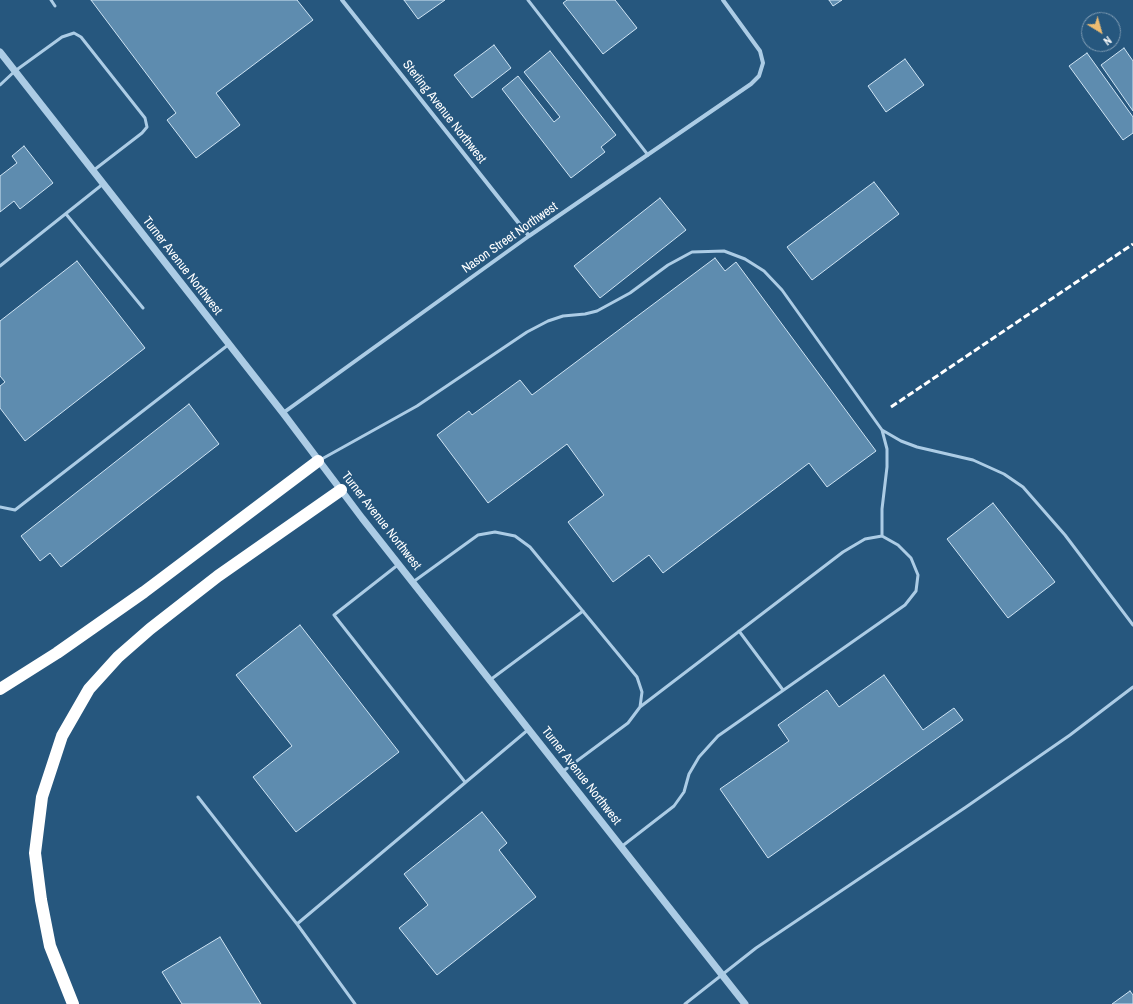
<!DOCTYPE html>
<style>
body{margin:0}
#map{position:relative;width:1133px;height:1004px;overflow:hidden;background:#26577e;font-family:"Archivo Narrow",sans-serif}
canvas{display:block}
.north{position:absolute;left:1081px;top:12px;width:40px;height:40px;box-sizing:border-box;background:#26577e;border:1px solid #7d9ab2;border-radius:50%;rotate:143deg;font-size:11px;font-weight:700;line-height:16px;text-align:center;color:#fff}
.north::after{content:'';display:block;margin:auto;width:14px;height:18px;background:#eebc71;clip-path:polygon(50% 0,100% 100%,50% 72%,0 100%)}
</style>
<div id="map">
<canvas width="1133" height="1004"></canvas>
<div class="north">N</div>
</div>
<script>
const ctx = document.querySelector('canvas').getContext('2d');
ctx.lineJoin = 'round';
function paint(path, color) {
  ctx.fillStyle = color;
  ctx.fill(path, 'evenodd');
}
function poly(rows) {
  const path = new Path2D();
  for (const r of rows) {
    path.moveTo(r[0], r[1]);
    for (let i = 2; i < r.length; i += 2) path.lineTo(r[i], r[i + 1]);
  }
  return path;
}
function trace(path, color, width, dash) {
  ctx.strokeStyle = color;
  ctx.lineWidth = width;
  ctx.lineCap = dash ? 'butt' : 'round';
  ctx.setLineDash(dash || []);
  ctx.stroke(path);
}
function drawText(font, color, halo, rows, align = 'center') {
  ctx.font = font + ' "Archivo Narrow",sans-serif';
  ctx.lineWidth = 4;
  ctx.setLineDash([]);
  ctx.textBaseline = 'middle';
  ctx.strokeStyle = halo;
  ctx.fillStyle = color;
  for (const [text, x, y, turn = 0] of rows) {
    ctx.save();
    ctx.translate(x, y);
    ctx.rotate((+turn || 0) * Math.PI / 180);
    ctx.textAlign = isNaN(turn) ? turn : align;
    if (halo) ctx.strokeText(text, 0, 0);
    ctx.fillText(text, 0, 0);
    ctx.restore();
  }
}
const building = poly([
 [91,0,297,0,313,20,216,93,240,125,196,158,167,120,176,113,91,0],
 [404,0,445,0,418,19,404,0],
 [567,0,615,0,637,28,603,54,563,3,567,0],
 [829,0,842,0,833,6,829,0],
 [494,45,511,68,472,98,454,75,494,45],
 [1124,48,1133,61,1133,111,1101,65,1124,48],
 [550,51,616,135,601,147,605,152,571,178,502,89,518,76,554,122,560,117,524,72,550,51],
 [1087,53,1133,117,1133,133,1123,140,1069,66,1087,53],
 [905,59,924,85,886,112,868,86,905,59],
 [24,146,53,183,20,209,14,201,0,212,0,176,17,163,12,156,24,146],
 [874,182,899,214,812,280,787,247,874,182],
 [660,198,686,230,600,298,574,266,660,198],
 [715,258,725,271,736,262,876,451,827,487,809,463,663,573,649,555,613,582,568,522,604,495,567,444,488,503,437,435,469,411,472,415,520,380,532,395,715,258],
 [77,261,145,348,25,441,0,408,0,386,5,382,0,376,0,321,77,261],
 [189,404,219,444,61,567,50,553,40,561,21,536,189,404],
 [993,503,1055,582,1008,618,947,539,993,503],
 [300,625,399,752,296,832,253,777,292,746,236,675,300,625],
 [884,675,923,730,954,708,963,720,768,858,720,789,789,741,778,725,827,690,839,707,884,675],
 [482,812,507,843,499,850,536,897,437,975,399,928,428,905,404,874,482,812],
 [220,937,261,1004,182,1004,162,972,220,937],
 [1130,991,1133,995,1133,1004,1112,1004,1130,991]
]);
paint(building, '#5e8caf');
trace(building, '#cfe4f4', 1);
trace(poly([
 [51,0,55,6],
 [528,0,648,155],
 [0,85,15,71,62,37,74,33,81,37,145,118,147,127,142,133,94,170],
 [66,214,143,308],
 [0,266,103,184],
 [882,430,901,441,917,447,973,460,1004,474,1023,487,1065,535,1133,625],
 [320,460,417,406,527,332,548,321,563,316,585,314,597,311,630,293,668,265,692,252,724,251,745,259,764,271,782,290,882,430,887,449,887,467,882,509,882,536],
 [0,507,15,510,228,345],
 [399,564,334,615,465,782],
 [413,582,478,535,495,532,515,536,530,547,637,677,642,692,640,707,628,723,562,772],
 [739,631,783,690],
 [490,680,583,611],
 [198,797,297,924],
 [621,847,674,806,684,792,689,774,699,757,718,736,905,605,916,591,918,575,911,558,898,545,882,536,865,539,843,552,640,707],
 [355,1004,297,924,529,729],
 [685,1004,756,948,966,807,1070,735,1133,687]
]), '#accce5', 3);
trace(poly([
 [342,0,529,236],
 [283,413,529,236,751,84,759,76,763,63,760,51,723,0]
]), '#accce5', 4);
trace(poly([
 [0,52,283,413,362,518,745,1004]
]), '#accce5', 7);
trace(poly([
 [0,689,57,653,144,592,318,461],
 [73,1004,50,946,41,900,35,853,42,797,62,736,89,689,118,657,150,629,218,576,341,490]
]), '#fff', 12);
trace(poly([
 [891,407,1133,244]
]), '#fff', 3, [7, 3]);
drawText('13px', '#fff', '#26577e', [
 ["Sterling Avenue Northwest",444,112,52],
 ["Nason Street Northwest",510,238,-35],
 ["Turner Avenue Northwest",182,266,52],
 ["Turner Avenue Northwest",381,521,52],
 ["Turner Avenue Northwest",581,776,52]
]);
</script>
